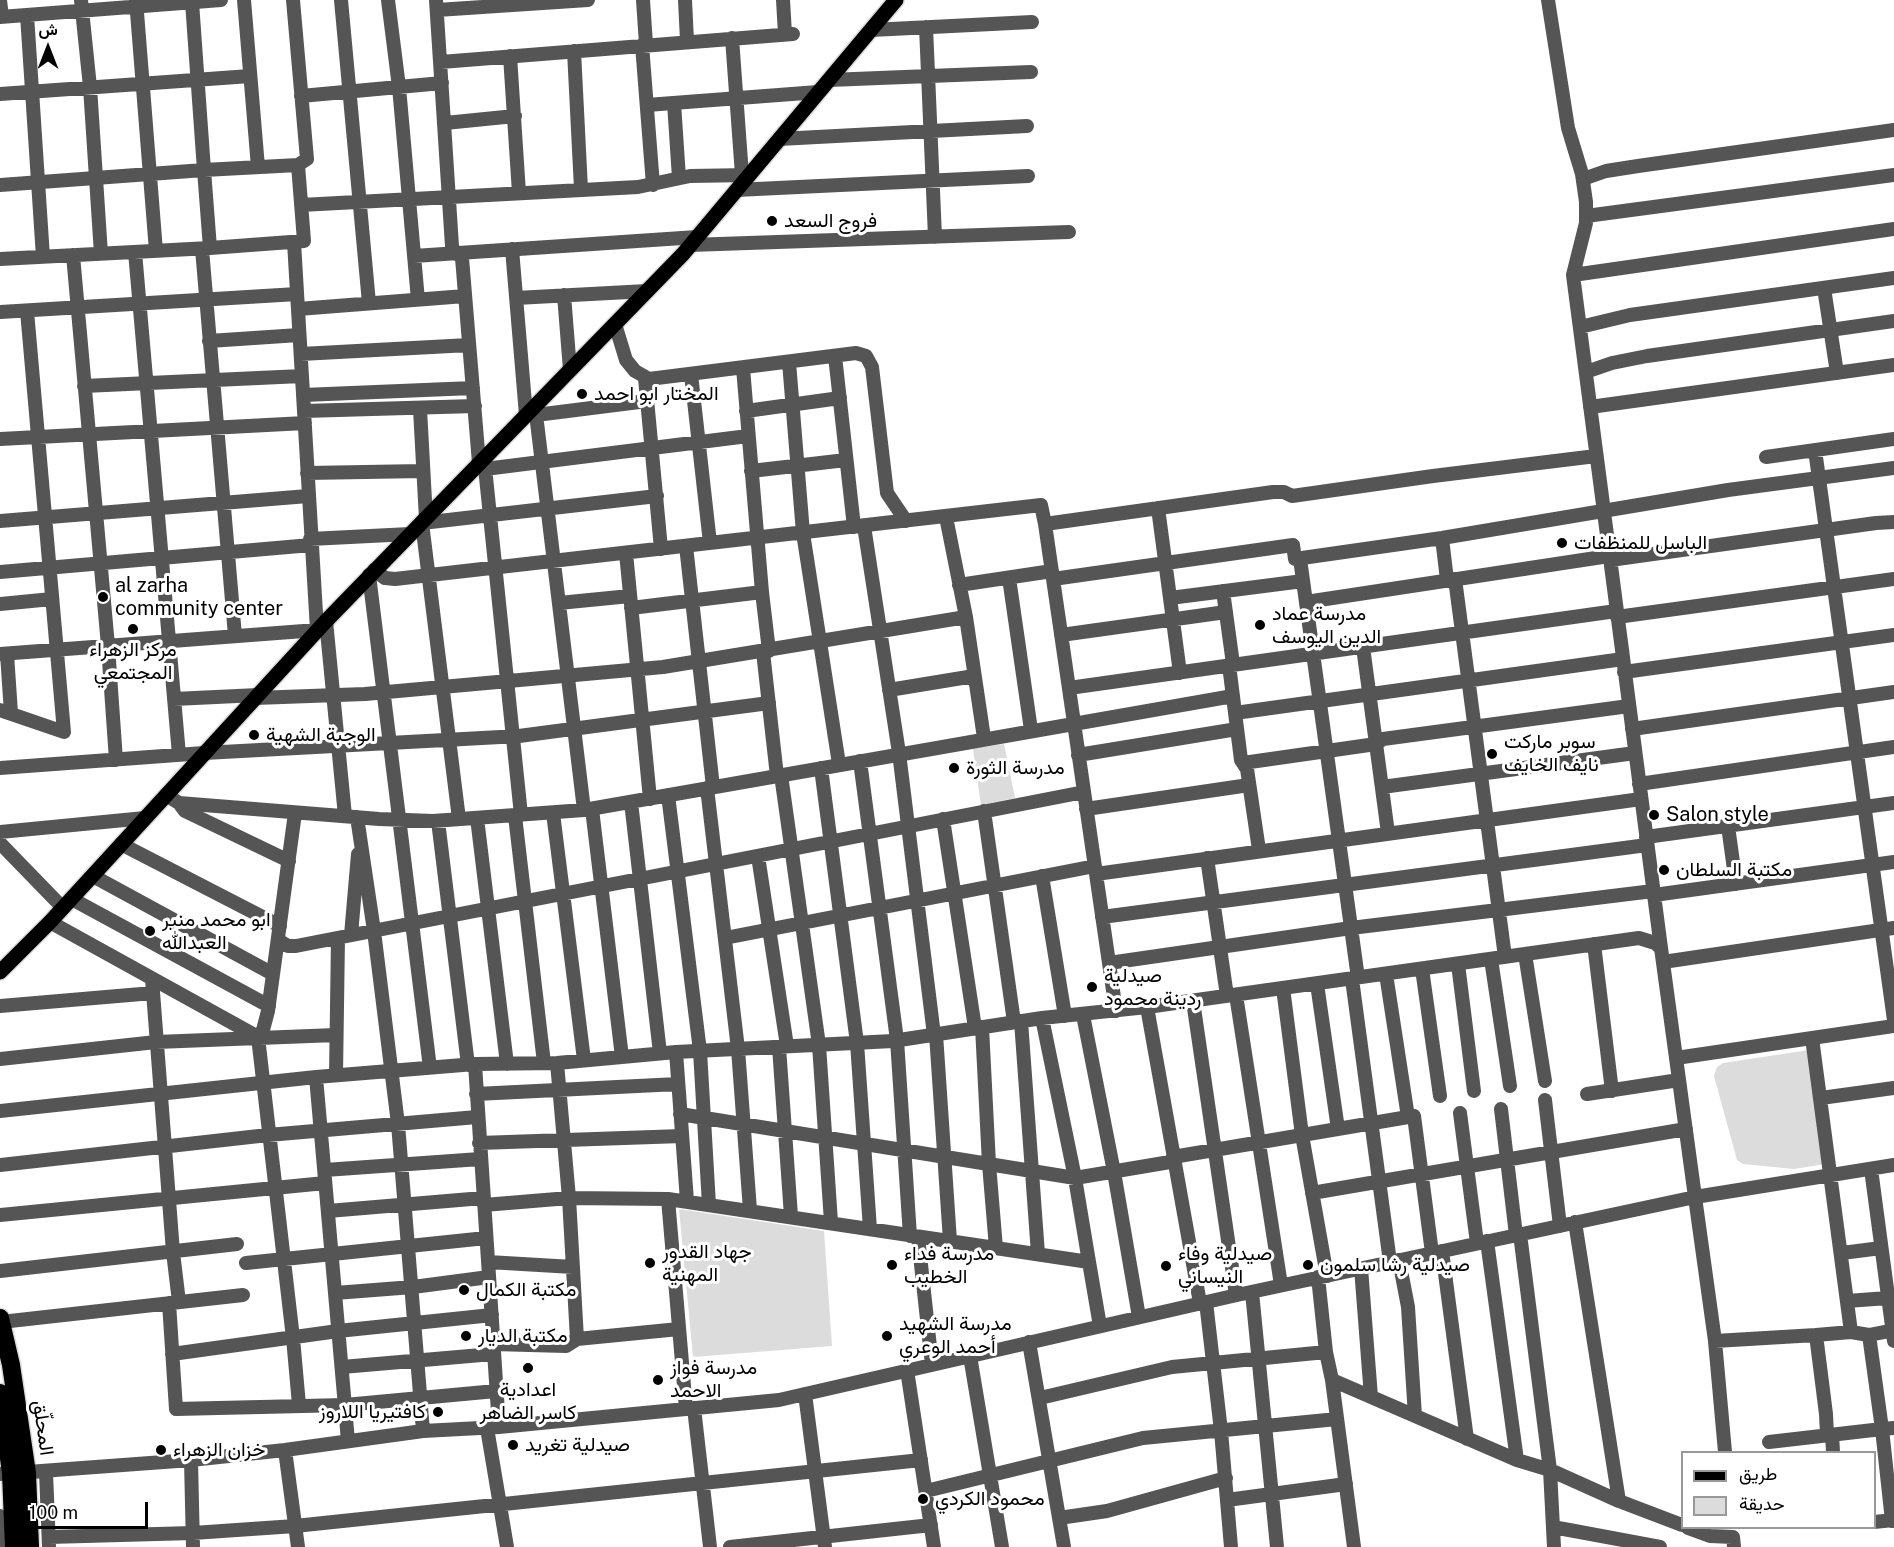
<!DOCTYPE html>
<meta charset="utf-8">
<style>
body{margin:0}
#map{position:relative;width:1894px;height:1547px;overflow:hidden;background:#fff;font-family:"Public Sans",Vazirmatn,sans-serif}
canvas{display:block}
.legend{position:absolute;left:1681px;top:1451px;width:195px;height:78px;box-sizing:border-box;background:#fff;border:2px solid #999;margin:0;padding:8px 10px;list-style:none;font-size:18px;color:#000}
.legend li{display:flex;align-items:center;gap:12px;height:30px}
.legend b{width:30px;border:2px solid #999}
.north{position:absolute;left:18px;top:18px;width:60px;height:60px;-webkit-text-stroke:4px #fff;paint-order:stroke;rotate:0deg;font-size:16px;font-weight:700;line-height:24px;text-align:center;color:#000}
.north::after{content:'';display:block;margin:auto;width:21px;height:27px;background:#000;clip-path:polygon(50% 0,100% 100%,50% 72%,0 100%)}
.scale{position:absolute;left:18px;top:1502px;width:130px;height:27px;box-sizing:border-box;border:3px solid #000;border-top:0;padding-left:8px;font-size:18px;line-height:21px;white-space:nowrap;color:#000;-webkit-text-stroke:4px #fff;paint-order:stroke}
</style>
<div id="map">
<canvas width="1894" height="1547"></canvas>
<ul class="legend">
<li><b style="height:8px;background:#000"></b>طريق</li>
<li><b style="height:16px;background:#dcdcdc"></b>حديقة</li>
</ul>
<div class="north">ش</div>
<div class="scale">100 m</div>
</div>
<script>
const ctx = document.querySelector('canvas').getContext('2d');
ctx.lineJoin = 'round';
function paint(path, color) {
  ctx.fillStyle = color;
  ctx.fill(path, 'evenodd');
}
function poly(rows) {
  const path = new Path2D();
  for (const r of rows) {
    path.moveTo(r[0], r[1]);
    for (let i = 2; i < r.length; i += 2) path.lineTo(r[i], r[i + 1]);
  }
  return path;
}
function trace(path, color, width, dash) {
  ctx.strokeStyle = color;
  ctx.lineWidth = width;
  ctx.lineCap = dash ? 'butt' : 'round';
  ctx.setLineDash(dash || []);
  ctx.stroke(path);
}
function drawText(font, color, halo, rows, align = 'center') {
  ctx.font = font + ' "Public Sans",Vazirmatn,sans-serif';
  ctx.lineWidth = 6;
  ctx.setLineDash([]);
  ctx.textBaseline = 'middle';
  ctx.strokeStyle = halo;
  ctx.fillStyle = color;
  for (const [text, x, y, turn = 0] of rows) {
    ctx.save();
    ctx.translate(x, y);
    ctx.rotate((+turn || 0) * Math.PI / 180);
    ctx.textAlign = isNaN(turn) ? turn : align;
    if (halo) ctx.strokeText(text, 0, 0);
    ctx.fillText(text, 0, 0);
    ctx.restore();
  }
}
paint(poly([
 [1004,744,1015,798,981,805,973,749],
 [1809,1050,1825,1164,1794,1169,1743,1164,1737,1160,1714,1076,1717,1067,1723,1063],
 [679,1209,824,1231,832,1346,693,1357]
]), '#dcdcdc');
const major = poly([
 [0,972,50,922,326,621,683,254,896,0]
]);
const highway = poly([
 [0,1318,11,1365,27,1473,30,1547],
 [0,1393,11,1473,14,1547]
]);
trace(major, '#dbdbdb', 18);
trace(highway, '#dbdbdb', 21);
trace(poly([
 [0,0,2,17],
 [81,0,90,87,101,254],
 [136,0,156,251],
 [244,0,258,167],
 [293,0,307,159,298,165],
 [341,0,369,303],
 [388,0,399,87,418,300],
 [436,0,452,246,454,251,462,258,479,463],
 [643,0,646,44],
 [685,0,687,41],
 [783,0,785,34],
 [1548,0,1568,128,1582,174,1586,202,1586,223,1573,275,1661,948],
 [437,10,588,0],
 [27,15,43,257],
 [0,17,221,0],
 [926,27,935,237],
 [871,30,1032,22],
 [732,38,742,175],
 [642,45,653,185],
 [574,51,581,189],
 [510,56,519,193],
 [441,62,793,34],
 [829,80,1031,72],
 [0,94,250,76],
 [301,96,442,83],
 [674,103,679,178],
 [647,105,818,92],
 [445,123,515,116],
 [779,139,1027,126],
 [298,165,304,241,210,248,204,170,298,165],
 [1583,179,1606,171,1638,166,1894,130],
 [0,185,204,170,192,2],
 [736,190,1028,176],
 [301,205,638,187,690,176,749,175],
 [1586,216,1894,175],
 [690,245,1069,232],
 [202,249,235,636],
 [512,249,526,415],
 [135,252,179,755],
 [73,255,108,646,116,760],
 [414,256,697,237],
 [0,259,210,248],
 [1573,275,1894,229],
 [1824,288,1837,373],
 [564,295,570,370],
 [516,298,647,291],
 [298,309,465,296],
 [0,312,297,294],
 [615,324,626,360,635,371,649,379,856,353,866,356,872,367,887,493,906,521],
 [1580,327,1630,315,1894,278],
 [209,341,299,335],
 [301,354,469,345],
 [835,356,854,527],
 [789,362,803,533,839,764],
 [743,368,762,592,769,651],
 [1586,372,1612,363,1647,356,1894,321],
 [691,374,710,543],
 [645,378,661,549],
 [84,386,302,376],
 [303,395,473,388],
 [535,406,584,810],
 [1590,407,1894,365],
 [420,409,426,519],
 [304,411,475,406],
 [746,411,840,398],
 [536,415,647,401],
 [0,439,305,423],
 [1815,450,1894,1020],
 [1766,457,1894,439],
 [484,458,521,815],
 [485,469,748,436],
 [751,471,846,460],
 [307,473,423,471],
 [1158,508,1180,673],
 [946,517,966,617,984,738],
 [0,521,308,496],
 [1045,524,1116,1011],
 [864,526,899,753,934,1035],
 [1442,538,1447,580],
 [310,539,410,534],
 [686,546,713,787],
 [626,553,650,799],
 [1300,559,1358,978],
 [1610,560,1876,523,1894,522],
 [374,570,385,578,395,579,1041,505,1045,524,1273,492,1284,492,1292,496,1433,476,1596,456],
 [0,572,311,545],
 [369,575,430,1068],
 [1009,578,1031,730],
 [1053,579,1293,545,1295,559,1442,538,1728,490,1894,468],
 [1455,579,1505,957],
 [959,585,1052,571],
 [1223,591,1233,664],
 [1170,598,1303,581],
 [1306,602,1609,556],
 [559,603,630,596],
 [0,604,52,599],
 [631,608,762,592],
 [1617,617,1894,579],
 [326,621,345,816],
 [1061,635,1226,612],
 [1363,647,1388,833],
 [763,652,777,776],
 [0,654,317,630,294,242],
 [7,654,11,713],
 [1229,665,1241,760,1247,769,1259,850],
 [1624,672,1894,635],
 [1069,688,1616,611],
 [889,690,974,676],
 [255,698,365,694,663,667,966,617],
 [174,699,258,695],
 [0,710,64,732,27,311],
 [1235,713,1623,659],
 [1632,729,1894,692],
 [1078,755,1237,729],
 [860,761,897,1040,910,1236],
 [1243,763,1376,744,1383,739,1629,706],
 [0,768,204,753,519,736,769,703],
 [821,768,857,1043,870,1229],
 [781,775,819,1045,831,1222],
 [1639,784,1894,747],
 [1382,787,1635,753],
 [707,788,738,1049,750,1210],
 [166,795,179,803,379,819,433,821,584,810,1233,696],
 [668,795,700,1051,709,1205],
 [631,802,660,1053],
 [179,803,185,811,289,861],
 [592,809,622,1057],
 [1086,809,1249,785],
 [984,811,1014,1022],
 [553,813,584,1060],
 [515,816,544,1063],
 [357,817,374,931,398,1124,423,1431],
 [477,818,507,1064],
 [459,819,422,523,657,496],
 [943,819,975,1028],
 [438,821,468,1065],
 [1728,826,1736,884],
 [0,832,145,818],
 [1646,837,1894,803],
 [0,843,63,908],
 [121,844,280,926],
 [758,856,787,1046],
 [1207,858,1227,996],
 [1096,874,1641,799],
 [93,876,273,974],
 [1042,876,1065,1016],
 [1654,895,1894,862],
 [72,899,269,1006],
 [1102,917,1647,845],
 [50,922,258,1037,293,1338,299,1405],
 [351,935,358,854],
 [725,938,1095,866],
 [278,940,288,946,296,946,1084,792],
 [1594,944,1612,1091],
 [1525,954,1545,1081],
 [1491,959,1510,1086],
 [1663,962,1894,928],
 [1109,963,1351,928,1653,891],
 [1458,964,1474,1091],
 [1422,969,1440,1096],
 [1386,974,1408,1117],
 [152,979,173,1252,179,1302],
 [1352,979,1390,1262],
 [1317,984,1338,1129],
 [1283,988,1302,1135,1327,1276],
 [1236,995,1281,1285],
 [1193,1001,1236,1295],
 [0,1006,153,993],
 [1147,1007,1200,1303],
 [1083,1015,1114,1172,1139,1317],
 [1042,1018,1075,1178,1089,1262],
 [1021,1021,1038,1254],
 [982,1027,989,1164,996,1248],
 [936,1034,950,1241],
 [258,1037,263,1030,268,1011,295,813],
 [1812,1038,1851,1332],
 [779,1047,791,1216],
 [676,1052,687,1201],
 [1676,1058,1894,1026],
 [0,1059,156,1042,336,1035],
 [557,1063,569,1198,577,1339,679,1329],
 [475,1064,499,1427],
 [336,1075,338,938],
 [316,1077,348,1441],
 [476,1094,678,1084],
 [1587,1094,1679,1080],
 [1821,1098,1894,1088],
 [1545,1100,1560,1226],
 [1501,1109,1516,1235],
 [0,1111,316,1077,475,1064,557,1063,676,1052,893,1041,1042,1018,1147,1007,1639,938,1655,943,1661,948,1695,1197,1237,1295,779,1400,499,1427,423,1431,285,1450,191,1460,0,1474],
 [1460,1113,1477,1243],
 [680,1114,1075,1178,1170,1162,1173,1157,1414,1116,1432,1253],
 [479,1143,682,1136],
 [0,1165,268,1135,477,1117],
 [1871,1169,1894,1341],
 [325,1170,480,1159],
 [1312,1193,1686,1129],
 [668,1199,686,1409],
 [484,1205,569,1198,668,1199,1089,1262,1100,1326],
 [328,1211,483,1198],
 [0,1215,325,1183],
 [1575,1222,1619,1501],
 [1520,1234,1550,1470,1619,1501,1682,1525],
 [918,1237,932,1365],
 [1487,1241,1517,1460],
 [1442,1251,1467,1439],
 [1842,1253,1881,1248],
 [1399,1260,1408,1307,1415,1416],
 [488,1262,573,1267],
 [246,1263,486,1238],
 [1361,1268,1371,1397],
 [0,1271,237,1244],
 [1318,1277,1326,1352,1332,1380],
 [1252,1292,1277,1547],
 [335,1293,413,1287,489,1277],
 [1847,1301,1888,1298],
 [1206,1302,1221,1431,1231,1547],
 [169,1303,176,1409,345,1405,496,1391],
 [1,1322,243,1295],
 [1816,1335,1851,1332,1869,1335,1894,1330],
 [1869,1335,1882,1429,1894,1428],
 [1715,1341,1816,1335,1826,1414,1827,1435],
 [1029,1342,1064,1547],
 [493,1344,566,1346,577,1339],
 [172,1354,338,1331,492,1315],
 [970,1356,1002,1547],
 [342,1367,493,1354],
 [907,1370,934,1547],
 [805,1394,825,1547],
 [1040,1398,1172,1367,1326,1352],
 [694,1408,710,1547],
 [487,1428,507,1547],
 [1832,1434,1833,1452],
 [1769,1442,1882,1429,1892,1521],
 [285,1450,298,1547],
 [1725,1452,1715,1341,1695,1197,1894,1165],
 [191,1460,193,1547],
 [46,1472,49,1547],
 [926,1491,1143,1438,1337,1419],
 [1227,1500,1346,1484],
 [0,1516,1,1547],
 [1059,1518,1107,1511,1226,1478],
 [1874,1522,1894,1520],
 [1553,1527,1660,1547],
 [1688,1528,1710,1536,1733,1537,1734,1547],
 [49,1537,193,1533,295,1526,921,1460],
 [730,1547,931,1525],
 [1354,1547,1332,1380,1517,1460,1550,1470,1554,1547]
]), '#555', 14);
trace(major, '#000', 15);
trace(highway, '#000', 18);
for (const [x, y, r, color] of [
 [772,221,6,"#000"],
 [582,394,6,"#000"],
 [1562,543,6,"#000"],
 [103,597,6,"#000"],
 [1260,625,6,"#000"],
 [133,629,6,"#000"],
 [254,735,6,"#000"],
 [1492,754,6,"#000"],
 [954,768,6,"#000"],
 [1654,815,6,"#000"],
 [1664,870,6,"#000"],
 [150,931,6,"#000"],
 [1092,987,6,"#000"],
 [650,1263,6,"#000"],
 [892,1265,6,"#000"],
 [1308,1265,6,"#000"],
 [1166,1266,6,"#000"],
 [464,1290,6,"#000"],
 [466,1336,6,"#000"],
 [887,1336,6,"#000"],
 [528,1368,6,"#000"],
 [658,1380,6,"#000"],
 [438,1412,6,"#000"],
 [513,1445,6,"#000"],
 [161,1450,6,"#000"],
 [923,1499,6,"#000"]
]) {
  const dot = new Path2D();
  dot.arc(x, y, r, 0, 2 * Math.PI);
  ctx.fillStyle = color;
  ctx.fill(dot);
  trace(dot, '#fff', 2);
}
drawText('20px', '#000', '#fff', [
 ["فروج السعد",784,221],
 ["المختار ابو احمد",594,394],
 ["الباسل للمنظفات",1574,543],
 ["al zarha",115,586],
 ["community center",115,609],
 ["مدرسة عماد",1272,614],
 ["الدين اليوسف",1272,637],
 ["مركز الزهراء",133,650,"center"],
 ["المجتمعي",133,673,"center"],
 ["الوجبة الشهية",266,735],
 ["سوبر ماركت",1504,742],
 ["نايف الخايف",1504,765],
 ["مدرسة الثورة",966,768],
 ["Salon style",1666,815],
 ["مكتبة السلطان",1676,870],
 ["ابو محمد منير",162,920],
 ["العبدالله",162,943],
 ["صيدلية",1104,976],
 ["ردينة محمود",1104,999],
 ["جهاد القدور",662,1252],
 ["المهنية",662,1275],
 ["مدرسة فداء",904,1254],
 ["الخطيب",904,1277],
 ["صيدلية وفاء",1178,1254],
 ["النيساني",1178,1277],
 ["صيدلية رشا سلمون",1320,1265],
 ["مكتبة الكمال",476,1290],
 ["مدرسة الشهيد",899,1324],
 ["أحمد الوعري",899,1347],
 ["مكتبة الديار",478,1336],
 ["مدرسة فواز",670,1368],
 ["الاحمد",670,1391],
 ["اعدادية",528,1390,"center"],
 ["كاسر الضاهر",528,1413,"center"],
 ["كافتيريا اللاروز",426,1412,"right"],
 ["صيدلية تغريد",525,1445],
 ["خزان الزهراء",173,1450],
 ["محمود الكردي",935,1499]
], 'left');
drawText('20px', '#000', '#fff', [
 ["المحلّق",43,1428,82]
]);
</script>
